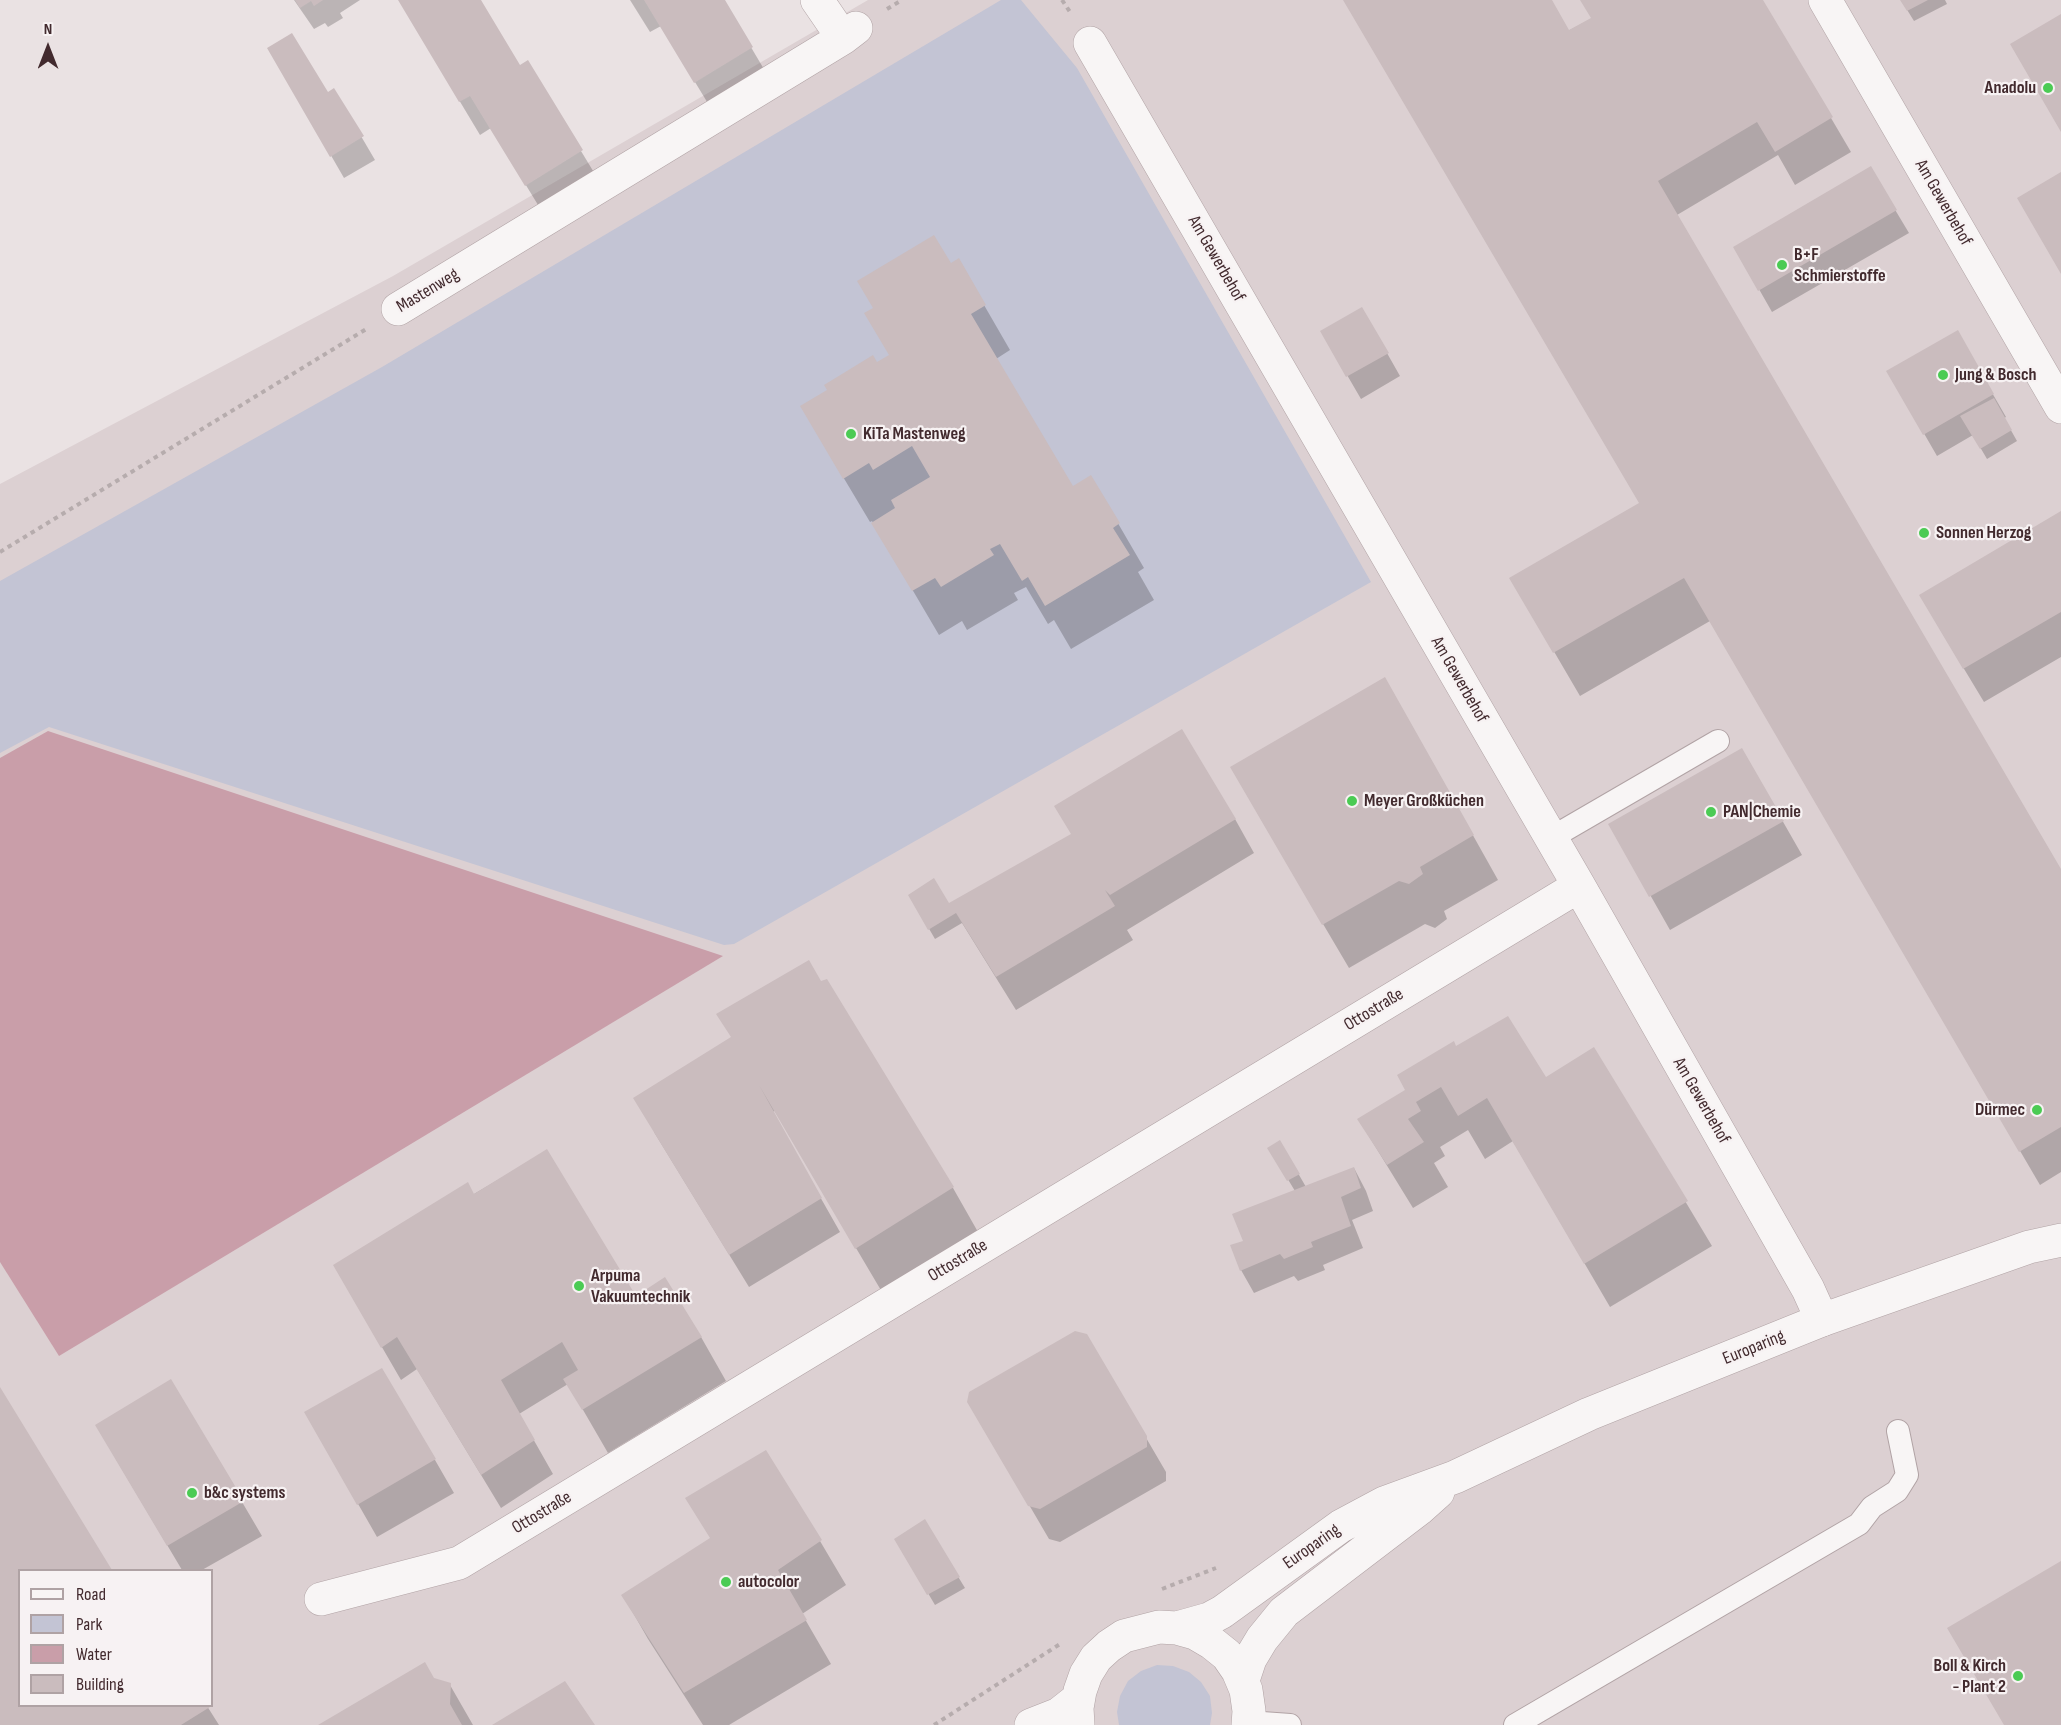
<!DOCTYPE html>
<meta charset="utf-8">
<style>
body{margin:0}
#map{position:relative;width:2061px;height:1725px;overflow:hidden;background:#eae2e3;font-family:"Sofia Sans Condensed",sans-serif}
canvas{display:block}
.legend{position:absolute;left:18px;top:1569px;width:195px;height:138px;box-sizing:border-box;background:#f7f2f3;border:2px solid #afa2a4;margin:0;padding:8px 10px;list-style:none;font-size:18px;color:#422a2e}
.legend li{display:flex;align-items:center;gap:12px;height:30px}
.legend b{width:30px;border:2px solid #afa2a4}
.north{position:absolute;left:18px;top:18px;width:60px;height:60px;-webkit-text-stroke:4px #f7f2f3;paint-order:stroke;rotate:0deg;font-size:16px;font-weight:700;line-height:24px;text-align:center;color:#422a2e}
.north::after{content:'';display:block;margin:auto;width:21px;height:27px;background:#422a2e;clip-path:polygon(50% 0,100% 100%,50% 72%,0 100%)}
</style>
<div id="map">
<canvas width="2061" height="1725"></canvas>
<ul class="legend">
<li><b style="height:8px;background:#f8f5f5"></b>Road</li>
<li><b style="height:16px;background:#c3c4d4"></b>Park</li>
<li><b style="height:16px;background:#c99ea9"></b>Water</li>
<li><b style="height:16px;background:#cabcbe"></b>Building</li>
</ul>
<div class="north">N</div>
</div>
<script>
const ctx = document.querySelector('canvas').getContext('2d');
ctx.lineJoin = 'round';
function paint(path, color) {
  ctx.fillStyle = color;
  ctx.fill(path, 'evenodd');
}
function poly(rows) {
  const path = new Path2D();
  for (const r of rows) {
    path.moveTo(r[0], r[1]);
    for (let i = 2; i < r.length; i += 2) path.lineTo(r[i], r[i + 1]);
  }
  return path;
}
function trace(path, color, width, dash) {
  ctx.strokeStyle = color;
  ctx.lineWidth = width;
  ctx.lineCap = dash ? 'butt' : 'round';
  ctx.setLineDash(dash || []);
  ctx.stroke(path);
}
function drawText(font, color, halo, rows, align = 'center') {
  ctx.font = font + ' "Sofia Sans Condensed",sans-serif';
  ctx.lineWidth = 4.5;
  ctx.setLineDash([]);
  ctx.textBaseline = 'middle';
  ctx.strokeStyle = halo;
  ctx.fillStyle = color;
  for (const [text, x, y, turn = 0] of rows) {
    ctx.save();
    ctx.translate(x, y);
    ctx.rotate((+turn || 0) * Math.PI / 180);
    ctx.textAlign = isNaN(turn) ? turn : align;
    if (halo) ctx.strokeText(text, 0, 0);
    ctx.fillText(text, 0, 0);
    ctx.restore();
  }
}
paint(poly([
 [868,0,2061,0,2061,1725,0,1725,0,484,393,276],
 [20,1570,212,1570,212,1706,20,1706]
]), '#dcd0d2');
paint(poly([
 [1001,0,1021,0,1077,68,1371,582,734,944,724,945,49,727,0,753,0,581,382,367],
 [1157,1665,1173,1666,1189,1672,1201,1682,1210,1696,1212,1713,1210,1725,1119,1725,1117,1712,1120,1696,1128,1681,1141,1671]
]), '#c3c4d4');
paint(poly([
 [48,731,723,956,59,1356,0,1262,0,758]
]), '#c99ea9');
paint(poly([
 [294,0,360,0,340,13,343,18,328,27,325,23,314,29],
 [399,0,479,0,519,67,527,62,601,184,546,218,491,128,480,135],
 [630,0,723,0,771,81,715,115,661,26,650,32],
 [1345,0,1550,0,1568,31,1593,18,1582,0,1761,0,1831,118,1851,152,1795,185,1778,155,1677,215,2061,872,2061,1172,2040,1185,1710,621,1580,696,1511,578,1641,503],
 [1901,0,1945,0,1947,4,1914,21],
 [269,48,328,94,334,90,375,160,344,178],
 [1870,168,1909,233,1772,312,1735,247],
 [958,260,1010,350,996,359,1072,488,1091,477,1144,568,1138,572,1154,600,1071,649,1054,620,1048,624,1026,587,1014,593,1018,600,967,630,962,621,939,635,872,521,870,522,827,450,877,364,890,356,951,265],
 [1362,309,1400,376,1361,399,1322,332],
 [1957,332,2006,417,2004,418,2017,441,1987,459,1973,435,1937,456,1888,371],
 [2061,513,2061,657,1984,702,1940,629],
 [1410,723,1498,880,1444,911,1447,919,1435,928,1425,924,1349,968,1257,812],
 [1742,750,1802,855,1670,930,1610,824],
 [1235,819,1254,853,1127,930,1133,940,1016,1010,962,923,935,939,910,896,949,905],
 [732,1038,953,1188,978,1232,882,1292,775,1111,772,1112,840,1232,749,1287,654,1132],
 [1456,1048,1546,1079,1594,1049,1712,1246,1610,1307,1513,1141,1485,1159,1468,1130,1440,1147,1445,1156,1434,1163,1448,1187,1413,1208,1359,1120,1407,1090],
 [1280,1142,1306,1187,1354,1168,1366,1191,1373,1211,1352,1220,1363,1248,1323,1265,1325,1270,1298,1281,1294,1276,1254,1293,1241,1270,1232,1246,1245,1242,1295,1191,1269,1148],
 [547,1151,636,1298,701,1337,726,1381,608,1453,568,1384,519,1414,553,1474,501,1508,417,1369,401,1380,335,1266,474,1194],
 [1086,1335,1166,1472,1166,1481,1060,1542,1049,1539,969,1402],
 [171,1381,262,1536,202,1570,182,1570,116,1459],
 [0,1390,110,1570,20,1570,20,1706,207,1706,219,1725,0,1725],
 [306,1413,435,1460,454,1493,377,1537],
 [924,1521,965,1588,935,1605,896,1539],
 [820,1541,846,1585,802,1614,831,1664,729,1725,703,1725,648,1639,623,1595],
 [434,1680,450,1685,473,1725,322,1725]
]), '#0003');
paint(poly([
 [295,0,323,0,314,6,311,1,300,8],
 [398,0,481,0,520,65,528,60,583,150,525,186,470,96,459,102],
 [644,0,725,0,753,47,694,83],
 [1343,0,1552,0,1569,30,1591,18,1580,0,1763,0,1833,117,1775,152,1757,122,1658,181,2061,869,2061,1127,2019,1152,1684,578,1553,653,1509,578,1639,503],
 [1900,0,1928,0,1907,11],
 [2061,14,2061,132,2010,44],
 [292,33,328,92,334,88,364,136,330,157,267,48],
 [1871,166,1897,210,1758,291,1733,247],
 [2061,172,2061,274,2017,198],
 [934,235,951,263,959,258,986,305,971,314,1073,486,1091,475,1120,523,1113,528,1130,555,1045,606,1028,577,1022,581,1000,544,990,549,994,555,941,587,935,578,912,591,871,523,895,508,891,500,930,477,912,446,873,470,869,463,843,479,800,406,827,390,824,385,873,355,877,362,889,355,864,313,873,308,857,281],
 [1362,307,1389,353,1346,377,1320,331],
 [1958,330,1994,394,1923,435,1886,371],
 [1994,398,2012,430,1980,449,1960,416],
 [2061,511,2061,612,1963,669,1919,595],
 [1385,677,1474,835,1420,867,1423,874,1409,884,1399,881,1322,925,1230,767],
 [1182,729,1236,819,1110,895,1105,890,1115,906,996,977,956,913,928,930,908,895,934,878,949,903,1071,834,1054,806],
 [1742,748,1784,821,1649,897,1608,824],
 [809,960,821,981,827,979,954,1187,855,1249,759,1085,822,1198,729,1255,633,1098,731,1037,716,1014],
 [1508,1016,1546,1077,1594,1047,1688,1201,1584,1264,1487,1098,1458,1116,1441,1087,1416,1102,1421,1111,1408,1119,1424,1142,1387,1165,1357,1119,1405,1090,1397,1075,1454,1041,1456,1046],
 [1280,1140,1300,1174,1287,1181,1267,1148],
 [547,1149,636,1296,665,1277,702,1337,582,1410,563,1379,578,1370,562,1342,501,1380,535,1440,481,1475,397,1337,381,1348,333,1265,468,1182,474,1194],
 [1354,1167,1361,1188,1341,1197,1351,1226,1311,1242,1313,1247,1284,1259,1280,1254,1240,1271,1230,1245,1243,1241,1232,1214],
 [1075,1331,1087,1334,1147,1436,1147,1447,1040,1509,1028,1506,967,1402,969,1392],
 [382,1368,436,1459,357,1505,304,1412],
 [171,1379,244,1501,167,1546,95,1425],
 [0,1387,112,1570,20,1570,20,1706,209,1706,210,1707,181,1725,0,1725],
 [766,1450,822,1540,778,1570,807,1620,684,1693,621,1595,710,1538,685,1498],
 [925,1519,960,1577,927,1595,894,1539],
 [2061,1561,2061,1725,2004,1725,1947,1628],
 [425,1662,434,1678,451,1683,450,1704,462,1725,318,1725],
 [565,1681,595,1725,492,1725]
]), '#cabcbe');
const service = poly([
 [1551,838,1718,741],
 [1248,1722,1290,1725],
 [1515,1725,1859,1524,1872,1507,1897,1491,1907,1475,1898,1431]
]);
const minor = poly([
 [817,0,843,38],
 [1825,0,2061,407],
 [1090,43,1579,886,1808,1289,1822,1320],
 [398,309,843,38,856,28],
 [321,1599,459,1563,1579,886]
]);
const tertiary = poly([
 [1177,1628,1209,1619,1222,1612,1341,1526,1384,1503,1455,1477,1589,1414,1822,1320,2029,1247,2061,1240],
 [1243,1680,1250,1659,1262,1639,1284,1612,1419,1509,1438,1492],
 [1031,1725,1059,1714,1078,1699],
 [1078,1725,1077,1708,1080,1691,1086,1674,1096,1658,1109,1646,1124,1636,1159,1627,1177,1628,1195,1633,1212,1643,1227,1655,1238,1671,1246,1690,1249,1711,1248,1725]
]);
trace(service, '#b1a3a5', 24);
trace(minor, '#b1a3a5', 34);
trace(tertiary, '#b1a3a5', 34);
trace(poly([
 [1062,0,1070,12],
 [887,9,902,0],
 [0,552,368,328],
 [1162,1589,1216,1568],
 [934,1725,1060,1644]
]), '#b6acad', 4, [4.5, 4.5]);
trace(service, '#f8f5f5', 22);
trace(minor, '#f8f5f5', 33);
trace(tertiary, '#f8f5f5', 33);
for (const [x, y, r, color] of [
 [2048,88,6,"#4bcb54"],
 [1782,265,6,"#4bcb54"],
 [1943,375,6,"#4bcb54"],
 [851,434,6,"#4bcb54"],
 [1924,533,6,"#4bcb54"],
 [1352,801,6,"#4bcb54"],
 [1711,812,6,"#4bcb54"],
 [2037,1110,6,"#4bcb54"],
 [579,1286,6,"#4bcb54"],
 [192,1493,6,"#4bcb54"],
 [726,1582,6,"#4bcb54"],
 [2018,1676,6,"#4bcb54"]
]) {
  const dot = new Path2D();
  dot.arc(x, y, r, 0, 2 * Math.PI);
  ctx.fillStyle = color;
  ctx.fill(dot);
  trace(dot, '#f7f2f3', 2);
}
drawText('bold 18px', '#422a2e', '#f7f2f3', [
 ["Anadolu",2036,88,"right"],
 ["B+F",1794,255],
 ["Schmierstoffe",1794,276],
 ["Jung & Bosch",1955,375],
 ["KiTa Mastenweg",863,434],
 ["Sonnen Herzog",1936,533],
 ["Meyer Großküchen",1364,801],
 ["PAN|Chemie",1723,812],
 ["Dürmec",2025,1110,"right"],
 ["Arpuma",591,1276],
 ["Vakuumtechnik",591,1297],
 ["b&c systems",204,1493],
 ["autocolor",738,1582],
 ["Boll & Kirch",2006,1666,"right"],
 ["- Plant 2",2006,1687,"right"]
], 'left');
drawText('18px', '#422a2e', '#f7f2f3', [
 ["Am Gewerbehof",1943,203,60],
 ["Am Gewerbehof",1216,259,60],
 ["Mastenweg",428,291,-31],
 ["Am Gewerbehof",1459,680,60],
 ["Ottostraße",1374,1010,-31],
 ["Am Gewerbehof",1701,1101,60],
 ["Ottostraße",958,1261,-31],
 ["Europaring",1754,1348,-22],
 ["Ottostraße",542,1513,-31],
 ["Europaring",1312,1547,-35]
]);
</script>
